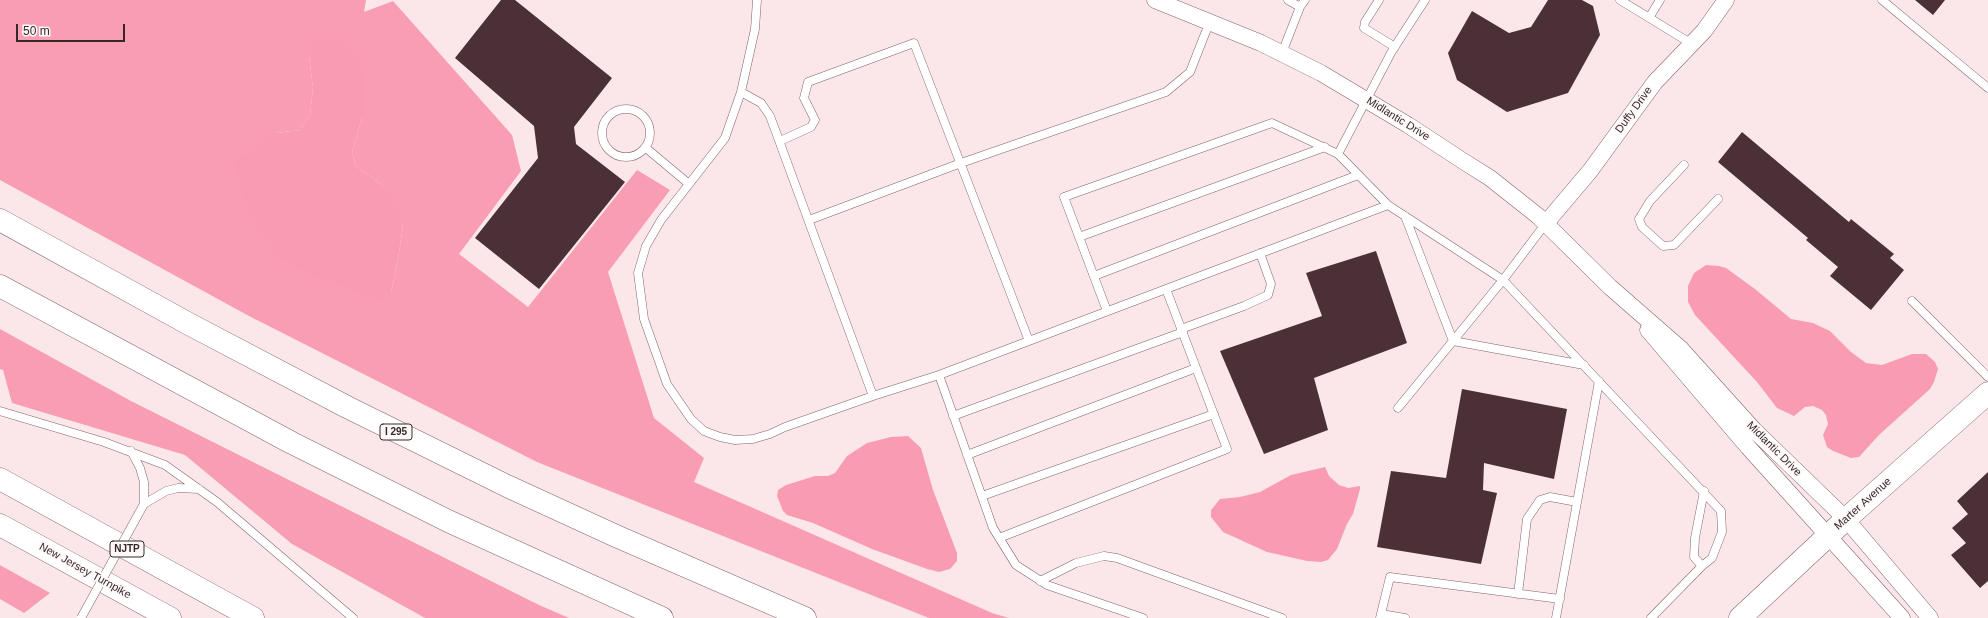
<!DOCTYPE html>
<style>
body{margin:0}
#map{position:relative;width:1988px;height:618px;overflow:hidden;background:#fbe7ea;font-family:Arial,sans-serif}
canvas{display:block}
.scale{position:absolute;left:16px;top:24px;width:109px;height:18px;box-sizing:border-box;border:2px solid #34282a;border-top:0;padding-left:5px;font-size:12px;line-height:14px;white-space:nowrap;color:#34282a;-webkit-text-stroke:3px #fff8f9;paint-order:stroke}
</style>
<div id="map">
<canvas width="1988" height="618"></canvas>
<div class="scale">50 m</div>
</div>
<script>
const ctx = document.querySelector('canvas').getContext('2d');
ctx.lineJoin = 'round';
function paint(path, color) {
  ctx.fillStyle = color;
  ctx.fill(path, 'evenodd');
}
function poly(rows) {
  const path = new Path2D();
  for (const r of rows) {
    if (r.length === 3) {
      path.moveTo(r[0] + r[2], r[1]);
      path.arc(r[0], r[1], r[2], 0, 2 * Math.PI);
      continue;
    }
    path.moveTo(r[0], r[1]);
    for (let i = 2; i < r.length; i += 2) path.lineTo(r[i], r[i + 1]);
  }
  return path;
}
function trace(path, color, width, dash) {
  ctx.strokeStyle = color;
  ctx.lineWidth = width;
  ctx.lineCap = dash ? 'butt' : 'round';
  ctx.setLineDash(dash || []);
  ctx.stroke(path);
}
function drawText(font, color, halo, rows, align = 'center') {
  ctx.font = font + ' Arial,sans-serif';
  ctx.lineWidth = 4;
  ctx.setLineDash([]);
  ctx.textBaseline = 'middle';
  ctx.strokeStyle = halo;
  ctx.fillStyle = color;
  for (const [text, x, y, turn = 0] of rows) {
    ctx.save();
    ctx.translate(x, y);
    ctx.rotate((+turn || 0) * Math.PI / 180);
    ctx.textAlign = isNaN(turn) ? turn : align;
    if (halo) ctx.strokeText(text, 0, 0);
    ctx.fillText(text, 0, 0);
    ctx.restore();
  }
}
paint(poly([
 [0,0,366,0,364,12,393,1,512,135,521,171,459,254,528,307,637,170,670,190,608,272,654,418,704,458,694,482,992,613,1009,618,929,618,537,462,249,316,0,180],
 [309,56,362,118,352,153,356,166,383,186,403,226,398,259,391,293,276,133,300,130,310,115,313,88],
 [0,329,131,401,539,605,569,618,425,618,292,544,185,455,12,403,3,370,0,369],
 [0,565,50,593,24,613,0,599]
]), '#f99db3');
paint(poly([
 [320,38,343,40,351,48,363,73,362,118,352,153,356,166,383,186,396,207,403,226,398,259,391,293,383,300,317,277,278,256,247,207,235,163,276,133,300,130,310,115,313,88,309,56],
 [1706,265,1719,266,1726,268,1755,289,1791,319,1813,323,1830,331,1851,352,1866,363,1882,365,1912,354,1926,354,1935,362,1938,369,1934,382,1930,389,1879,435,1859,457,1851,458,1833,451,1827,447,1823,435,1828,424,1826,415,1822,410,1813,406,1805,407,1794,416,1777,408,1757,382,1695,315,1688,302,1688,286,1694,273],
 [908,436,921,448,933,490,957,553,957,561,950,569,939,572,927,569,872,549,813,523,787,515,783,511,777,496,778,490,786,485,815,476,828,476,835,473,847,456,867,443,891,437],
 [1325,467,1329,476,1339,485,1348,488,1360,486,1360,489,1353,514,1347,524,1337,549,1328,560,1321,562,1307,561,1267,552,1223,532,1211,517,1211,510,1220,499,1240,497,1260,492,1291,475]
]), '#f99cb2');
paint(poly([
 [501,0,515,0,612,78,574,127,576,144,625,182,539,289,475,238,538,158,534,126,455,58],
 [1548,0,1582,0,1593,6,1600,35,1568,93,1507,112,1457,80,1448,53,1472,11,1509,33,1531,27],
 [1915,0,1945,0,1933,15],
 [1742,132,1849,222,1851,219,1894,254,1890,258,1904,270,1871,310,1830,276,1838,267,1806,240,1808,238,1718,162],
 [1376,251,1407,343,1314,378,1328,430,1264,454,1220,351,1322,316,1306,273],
 [1462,389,1567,409,1554,479,1484,463,1483,490,1497,493,1481,564,1377,547,1391,471,1446,478],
 [1988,472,1988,581,1980,588,1951,555,1966,543,1952,528,1968,514,1957,501]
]), '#4b3137');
const service = poly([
 [757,0,755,29,741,92,725,138,661,220,646,246,638,273,644,319,667,384,691,419,704,431,720,437,735,440,753,439,770,434,785,427,873,396,939,375,1388,205],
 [1288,0,1300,7,1305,0],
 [1379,0,1365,22,1364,28,1395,47],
 [1425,0,1392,51,1338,154,1388,205,1503,280,1721,511,1722,532,1712,558,1702,566,1651,618],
 [1620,0,1692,44],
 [1882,0,1988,88],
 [1649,18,1660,0],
 [1282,53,1300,7],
 [741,92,761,103,770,116,873,396],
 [626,133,24],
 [780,141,811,127,815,120,804,98,808,82,914,43,1029,341],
 [646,148,689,184],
 [1684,165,1650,201,1639,219,1642,227,1663,246,1674,245,1718,199],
 [1405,216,1453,341,1584,365],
 [809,220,961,163,1166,92,1190,72,1210,21],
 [1079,237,1325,147],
 [1094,276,1358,175],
 [1912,301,1988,377],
 [1107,311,1064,197,1272,123,1338,154],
 [1181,329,1244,306,1268,295,1271,284,1260,253],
 [939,375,993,528,1016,565,1047,585,1143,618],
 [1398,408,1503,280,1546,223],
 [0,411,104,442,165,465,217,502,353,618],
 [953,416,1183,332],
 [131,451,140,468,144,482,144,504,139,513],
 [967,455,1196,368],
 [982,496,1214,414],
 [144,504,166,491,178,488,199,489],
 [999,538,1227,449,1166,289],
 [1702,566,1694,557,1695,538,1704,491],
 [1040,581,1076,563,1104,556,1117,558,1282,618],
 [1518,594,1527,519,1540,500,1550,497,1577,502],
 [1381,614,1405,618],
 [1380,618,1390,577,1560,599],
 [1556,618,1599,381]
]);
const minor = poly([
 [1155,0,1261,43,1321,73,1408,125,1463,161,1490,178,1538,216,1610,287,1681,349,1754,430,1846,519,1930,618],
 [1546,223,1590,171,1655,82,1704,31,1726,0],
 [1648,330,1748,447,1902,618]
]);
const primary = poly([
 [1740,618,1846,519,1988,393]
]);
const motorway = poly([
 [0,220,189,324,347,407,507,486,616,536,805,618],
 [0,286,292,443,448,521,662,618],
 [0,479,253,618],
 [0,525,170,618]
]);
trace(service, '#81646a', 9);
trace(minor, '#81646a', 17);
trace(primary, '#81646a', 23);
trace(motorway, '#81646a', 23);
trace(service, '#fff', 8);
trace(minor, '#fff', 16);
trace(primary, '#fff', 22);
trace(motorway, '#fff', 22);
const serviceBridge = poly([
 [81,618,139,513]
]);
trace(serviceBridge, '#81646a', 9, []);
trace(serviceBridge, '#fff', 8);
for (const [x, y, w] of [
 [396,432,32],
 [127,549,34]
]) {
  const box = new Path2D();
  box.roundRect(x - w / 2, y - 8, w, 16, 3);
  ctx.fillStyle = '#fff8f9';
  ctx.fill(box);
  trace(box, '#34282a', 1);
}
drawText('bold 10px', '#34282a', null, [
 ["I 295",396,432],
 ["NJTP",127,549]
]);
drawText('11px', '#34282a', '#fff8f9', [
 ["Duffy Drive",1634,110,-54],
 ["Midlantic Drive",1398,119,32],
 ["Midlantic Drive",1774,449,45],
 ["Marter Avenue",1863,504,-42],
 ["New Jersey Turnpike",85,571,29]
]);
</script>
